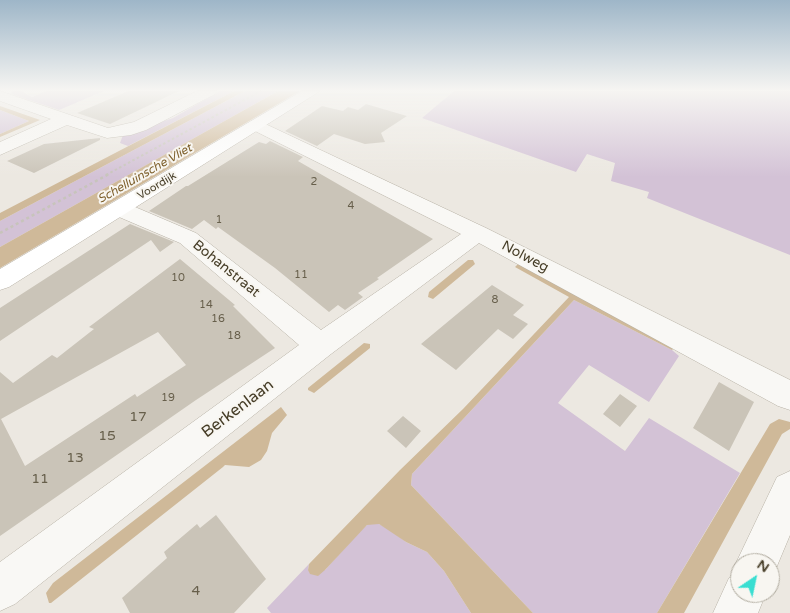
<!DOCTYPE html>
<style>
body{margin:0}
#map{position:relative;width:790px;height:613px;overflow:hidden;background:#ece8e1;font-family:"Varela Round",sans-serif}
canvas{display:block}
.north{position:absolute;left:730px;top:553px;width:50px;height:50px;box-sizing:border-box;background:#f8f6f1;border:1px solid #b1aca0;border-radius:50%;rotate:34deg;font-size:14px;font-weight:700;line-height:20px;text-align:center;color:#463d27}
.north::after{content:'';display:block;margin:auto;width:18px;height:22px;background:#39ded1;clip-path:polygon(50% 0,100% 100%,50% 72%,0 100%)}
</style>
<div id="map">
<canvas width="790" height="613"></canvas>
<div class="north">N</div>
</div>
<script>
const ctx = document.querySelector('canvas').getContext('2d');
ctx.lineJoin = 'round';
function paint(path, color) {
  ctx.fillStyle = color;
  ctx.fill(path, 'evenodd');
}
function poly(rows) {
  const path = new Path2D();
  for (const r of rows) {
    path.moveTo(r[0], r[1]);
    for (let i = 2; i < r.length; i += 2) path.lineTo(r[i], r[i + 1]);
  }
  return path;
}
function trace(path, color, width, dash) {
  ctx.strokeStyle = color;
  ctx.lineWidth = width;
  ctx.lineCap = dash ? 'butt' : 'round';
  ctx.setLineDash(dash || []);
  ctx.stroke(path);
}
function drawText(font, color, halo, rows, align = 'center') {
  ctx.font = font + ' "Varela Round",sans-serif';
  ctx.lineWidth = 4;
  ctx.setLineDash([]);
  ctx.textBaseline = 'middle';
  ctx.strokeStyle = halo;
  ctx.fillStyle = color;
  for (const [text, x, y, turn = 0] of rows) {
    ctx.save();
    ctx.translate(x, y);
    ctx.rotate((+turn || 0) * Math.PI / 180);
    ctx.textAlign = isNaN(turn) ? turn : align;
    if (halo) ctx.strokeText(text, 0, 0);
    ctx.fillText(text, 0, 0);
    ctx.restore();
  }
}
paint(poly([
 [13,91,21,91,32,97,46,91,104,91,59,110,14,95,11,93],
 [220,91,234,91,128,146,120,143,123,135,173,118],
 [245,91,278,91,0,247,0,221],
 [454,91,790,91,790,255,647,198,649,192,611,181,615,163,587,154,576,172,422,118],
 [0,110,29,121,0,134],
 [574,300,672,350,679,356,649,402,589,365,558,403,625,451,649,418,740,473,657,613,533,613,411,485,412,474],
 [372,523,379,524,391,530,406,542,427,552,444,571,471,613,271,613,267,608,309,564,308,570,325,570,359,532,367,525]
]), '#d3c2d6');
paint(poly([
 [234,91,245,91,0,221,0,213],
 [278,91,300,91,0,268,0,247],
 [0,106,40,120,0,137,0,134,29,121,0,110],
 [468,260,473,260,475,264,433,299,428,297,429,292],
 [518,264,675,347,672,350,574,300,412,474,411,485,533,613,471,613,444,571,427,552,406,542,379,524,367,525,325,570,318,576,310,574,308,570,309,564,400,470,463,409,569,297,515,267],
 [364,343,370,344,370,348,314,393,308,390,308,388],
 [281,407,287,415,272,433,267,451,261,460,249,467,225,465,223,467,51,603,49,603,46,593,53,583],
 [779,419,790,422,790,429,782,434,684,613,657,613,770,424]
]), '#cfb999');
paint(poly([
 [128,91,179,91,110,124,77,113],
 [366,104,407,116,381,133,385,142,365,144,334,134,317,146,285,131,322,106,343,111,348,107,358,110],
 [100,138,100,140,34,173,7,161,44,144],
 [270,141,303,157,298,161,433,239,377,278,379,279,358,293,363,297,345,310,338,305,329,312,275,268,218,227,216,229,204,220,192,229,149,211,186,186,188,186,259,142,266,144],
 [130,224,174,242,160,252,151,240,0,341,0,308],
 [180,259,235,305,233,306,275,348,196,400,0,536,0,372,13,383,52,355,57,358,94,329,89,327],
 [158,332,186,365,137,397,135,394,25,466,1,419],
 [492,285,524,305,513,315,528,324,513,339,498,329,456,370,421,344],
 [719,382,754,402,729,451,693,428],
 [620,394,637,406,620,427,603,414],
 [403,416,421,431,406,448,387,431],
 [216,515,266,579,234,613,130,613,122,598,167,558,164,552,197,524,200,528]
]), '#cac4b8');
const street = poly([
 [0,91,108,128,134,122,197,91,217,91,215,94,146,130,131,135,107,138,67,125,0,155,0,142,51,119,0,101,0,91],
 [257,120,486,228,790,380,790,410,778,406,479,243,331,354,15,604,0,611,0,562,299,345,180,243,112,214,109,209,112,204,120,202,128,204,196,233,321,330,461,234,251,129,248,125,251,121,257,120],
 [790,471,790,535,772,578,770,579,770,563,740,563,740,573,736,563,777,477,790,471],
 [740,573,740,593,766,593,758,613,713,613,729,578,740,573]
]);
const secondary = poly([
 [302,91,320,91,9,287,0,290,0,269,302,91]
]);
trace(street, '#b7b1a5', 1);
trace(secondary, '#b7b1a5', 1);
trace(poly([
 [106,175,261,91]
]), '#c7c4bb', 2, [2.5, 2.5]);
trace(poly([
 [0,233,109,174]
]), '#c7c4bb', 2.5, [3, 3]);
paint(street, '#f9f8f5');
paint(secondary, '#fff');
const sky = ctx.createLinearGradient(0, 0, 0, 177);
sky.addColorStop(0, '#9eb6c8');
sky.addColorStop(0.51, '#f6f5f2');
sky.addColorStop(1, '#f6f5f200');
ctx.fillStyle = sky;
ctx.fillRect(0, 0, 790, 177);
drawText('11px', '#675f4b', null, [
 ["2",314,182],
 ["4",351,206],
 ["1",219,220],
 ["11",301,275],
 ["10",178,278],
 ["8",495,300],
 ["14",206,305],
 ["16",218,319],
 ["18",234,336],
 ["19",168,398]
]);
drawText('11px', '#463d27', '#f8f6f1', [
 ["Voordijk",157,186,-31]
]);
drawText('italic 12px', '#7e602c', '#f8f6f1', [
 ["Schelluinsche Vliet",145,174,-30]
]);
drawText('14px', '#463d27', '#f8f6f1', [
 ["Nolweg",525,257,28],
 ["Bohanstraat",226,269,39]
]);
drawText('14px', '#675f4b', null, [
 ["17",138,417],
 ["15",107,436],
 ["13",75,458],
 ["11",40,479],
 ["4",196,591]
]);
drawText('16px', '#463d27', '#f8f6f1', [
 ["Berkenlaan",238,409,-37]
]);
</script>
